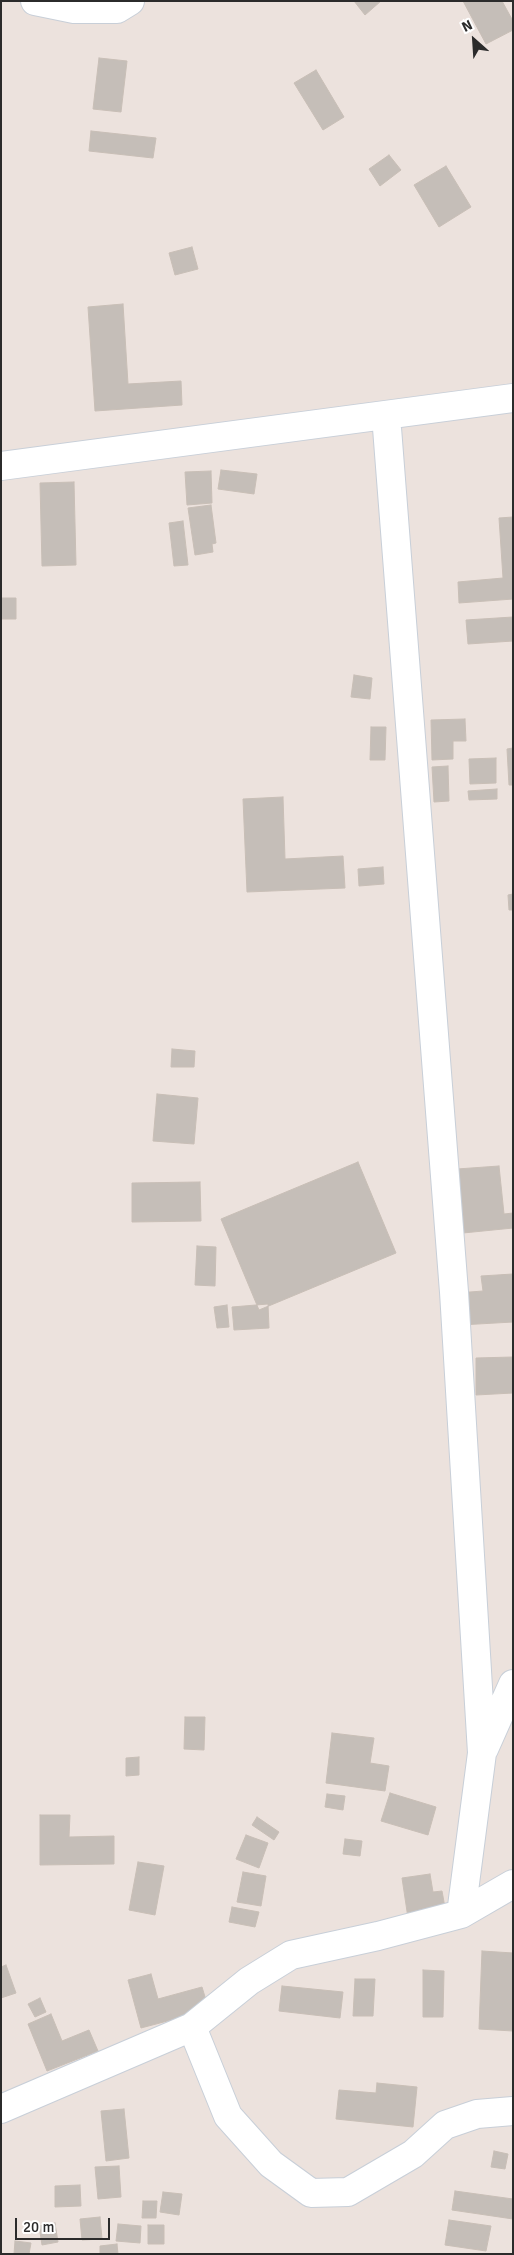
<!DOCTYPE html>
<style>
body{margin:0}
#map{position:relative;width:514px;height:2255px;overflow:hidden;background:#ece2dd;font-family:Signika,sans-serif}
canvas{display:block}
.frame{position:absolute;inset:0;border:2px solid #2b2b2b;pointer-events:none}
.north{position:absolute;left:449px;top:15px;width:50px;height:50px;-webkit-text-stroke:4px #fff;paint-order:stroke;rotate:334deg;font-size:14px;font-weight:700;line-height:20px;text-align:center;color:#2b2b2b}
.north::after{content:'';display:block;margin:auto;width:18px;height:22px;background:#2b2b2b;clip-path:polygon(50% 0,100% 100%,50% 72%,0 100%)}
.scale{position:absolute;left:15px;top:2218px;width:95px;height:22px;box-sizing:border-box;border:2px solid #2b2b2b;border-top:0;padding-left:6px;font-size:15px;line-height:18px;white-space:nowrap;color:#2b2b2b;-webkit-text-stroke:4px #fff;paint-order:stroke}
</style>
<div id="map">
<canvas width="514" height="2255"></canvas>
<div class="frame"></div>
<div class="north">N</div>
<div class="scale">20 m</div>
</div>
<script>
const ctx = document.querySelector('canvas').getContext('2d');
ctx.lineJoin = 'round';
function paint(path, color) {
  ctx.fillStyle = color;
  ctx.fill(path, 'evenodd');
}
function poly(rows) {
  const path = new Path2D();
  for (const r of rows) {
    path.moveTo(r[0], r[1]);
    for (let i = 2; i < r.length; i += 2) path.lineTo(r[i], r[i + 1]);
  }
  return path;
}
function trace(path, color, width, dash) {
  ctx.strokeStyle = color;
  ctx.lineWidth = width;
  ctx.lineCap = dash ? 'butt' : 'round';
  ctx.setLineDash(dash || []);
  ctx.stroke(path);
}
const building = poly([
 [354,1,381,1,365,15,354,1],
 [463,1,502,1,513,21,513,30,486,44,463,1],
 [99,58,127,61,121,112,93,109,99,58],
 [316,70,344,117,323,130,294,83,316,70],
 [91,131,156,138,153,158,89,151,91,131],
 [389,155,401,170,380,186,369,169,389,155],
 [446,166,471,207,439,227,414,185,446,166],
 [192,247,198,269,175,275,169,253,192,247],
 [123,304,128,384,181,381,182,405,95,411,88,307,123,304],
 [221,470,257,474,254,494,218,489,221,470],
 [211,471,212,503,187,505,185,472,211,471],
 [74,482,76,565,42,566,40,483,74,482],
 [211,505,216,543,212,544,213,552,195,555,188,508,211,505],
 [513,517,513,599,459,603,458,582,503,578,499,518,513,517],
 [183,521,188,565,174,566,169,523,183,521],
 [1,598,16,598,16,619,1,619,1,598],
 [513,617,513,641,468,644,466,620,513,617],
 [354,675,372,678,370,699,351,697,354,675],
 [465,719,466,741,453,741,453,759,432,760,431,720,465,719],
 [371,727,386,727,385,760,370,760,371,727],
 [513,748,513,785,509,785,507,749,513,748],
 [496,758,496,783,470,784,469,759,496,758],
 [448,766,449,801,434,802,432,767,448,766],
 [497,789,497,799,469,800,468,791,497,789],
 [283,797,285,859,343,856,345,888,247,892,243,799,283,797],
 [383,867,384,884,359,886,358,869,383,867],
 [513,894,513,910,509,910,508,895,513,894],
 [172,1049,195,1051,194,1067,171,1067,172,1049],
 [157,1094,198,1098,194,1144,153,1141,157,1094],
 [358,1162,396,1253,259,1310,221,1219,358,1162],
 [499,1166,504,1214,513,1213,513,1228,463,1233,457,1169,499,1166],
 [200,1182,201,1221,132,1222,132,1183,200,1182],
 [197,1246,216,1247,215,1286,195,1285,197,1246],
 [513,1274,513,1322,460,1325,457,1293,483,1291,481,1276,513,1274],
 [268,1304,269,1328,234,1330,232,1307,268,1304],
 [227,1305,229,1327,217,1328,214,1307,227,1305],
 [513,1357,513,1393,476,1395,476,1358,513,1357],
 [185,1717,205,1717,204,1750,184,1749,185,1717],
 [332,1733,374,1738,370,1763,389,1766,385,1791,326,1783,332,1733],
 [139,1757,139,1775,126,1776,126,1758,139,1757],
 [390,1793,436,1807,428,1835,381,1821,390,1793],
 [327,1794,345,1796,343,1810,325,1807,327,1794],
 [40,1815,70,1815,69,1837,114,1836,114,1864,40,1865,40,1815],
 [257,1817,279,1832,274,1840,252,1825,257,1817],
 [246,1835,268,1843,259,1868,236,1859,246,1835],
 [345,1839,362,1841,360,1856,343,1854,345,1839],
 [138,1862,164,1866,155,1915,129,1910,138,1862],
 [243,1872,266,1876,261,1906,237,1902,243,1872],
 [430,1874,433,1892,442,1891,446,1913,408,1918,402,1878,430,1874],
 [232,1907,259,1912,255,1927,229,1922,232,1907],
 [482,1951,513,1953,513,2031,479,2029,482,1951],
 [6,1965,16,1993,1,1998,1,1967,6,1965],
 [423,1970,444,1971,443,2017,423,2017,423,1970],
 [151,1974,158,1999,202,1987,209,2010,141,2028,128,1980,151,1974],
 [355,1979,375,1979,373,2016,353,2016,355,1979],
 [282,1986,343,1992,340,2018,279,2011,282,1986],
 [40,1998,46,2012,35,2017,28,2004,40,1998],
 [51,2014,62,2041,89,2030,98,2051,47,2071,28,2024,51,2014],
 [377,2083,417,2087,413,2127,336,2119,339,2090,376,2093,377,2083],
 [124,2109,129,2158,106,2161,101,2111,124,2109],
 [494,2151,508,2154,505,2169,491,2167,494,2151],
 [119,2166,121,2197,98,2199,95,2167,119,2166],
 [80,2185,81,2206,55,2207,55,2186,80,2185],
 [455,2191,513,2199,513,2219,452,2210,455,2191],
 [163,2192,182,2194,179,2215,160,2212,163,2192],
 [143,2201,157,2201,156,2218,142,2218,143,2201],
 [100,2217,102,2239,82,2240,80,2219,100,2217],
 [449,2220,491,2226,486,2251,445,2245,449,2220],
 [55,2223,58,2242,42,2245,39,2226,55,2223],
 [118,2224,141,2226,140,2243,116,2241,118,2224],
 [148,2225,164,2225,164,2244,148,2244,148,2225],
 [15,2241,31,2243,29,2254,14,2254,15,2241],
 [117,2244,118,2254,100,2254,100,2246,117,2244]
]);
paint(building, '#c5beb8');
trace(building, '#c8beb6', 1);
const minor = poly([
 [35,1,74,9,117,9,130,1],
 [386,415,454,1292,482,1753,461,1914],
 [1,466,513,398],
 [484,1749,513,1684],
 [192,2027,228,2116,271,2164,311,2193,348,2192,413,2154,445,2125,477,2114,513,2111],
 [1,2109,192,2027,249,1981,291,1955,378,1936,461,1914,513,1884]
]);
trace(minor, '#c8cfd8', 30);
trace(minor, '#fff', 28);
</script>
